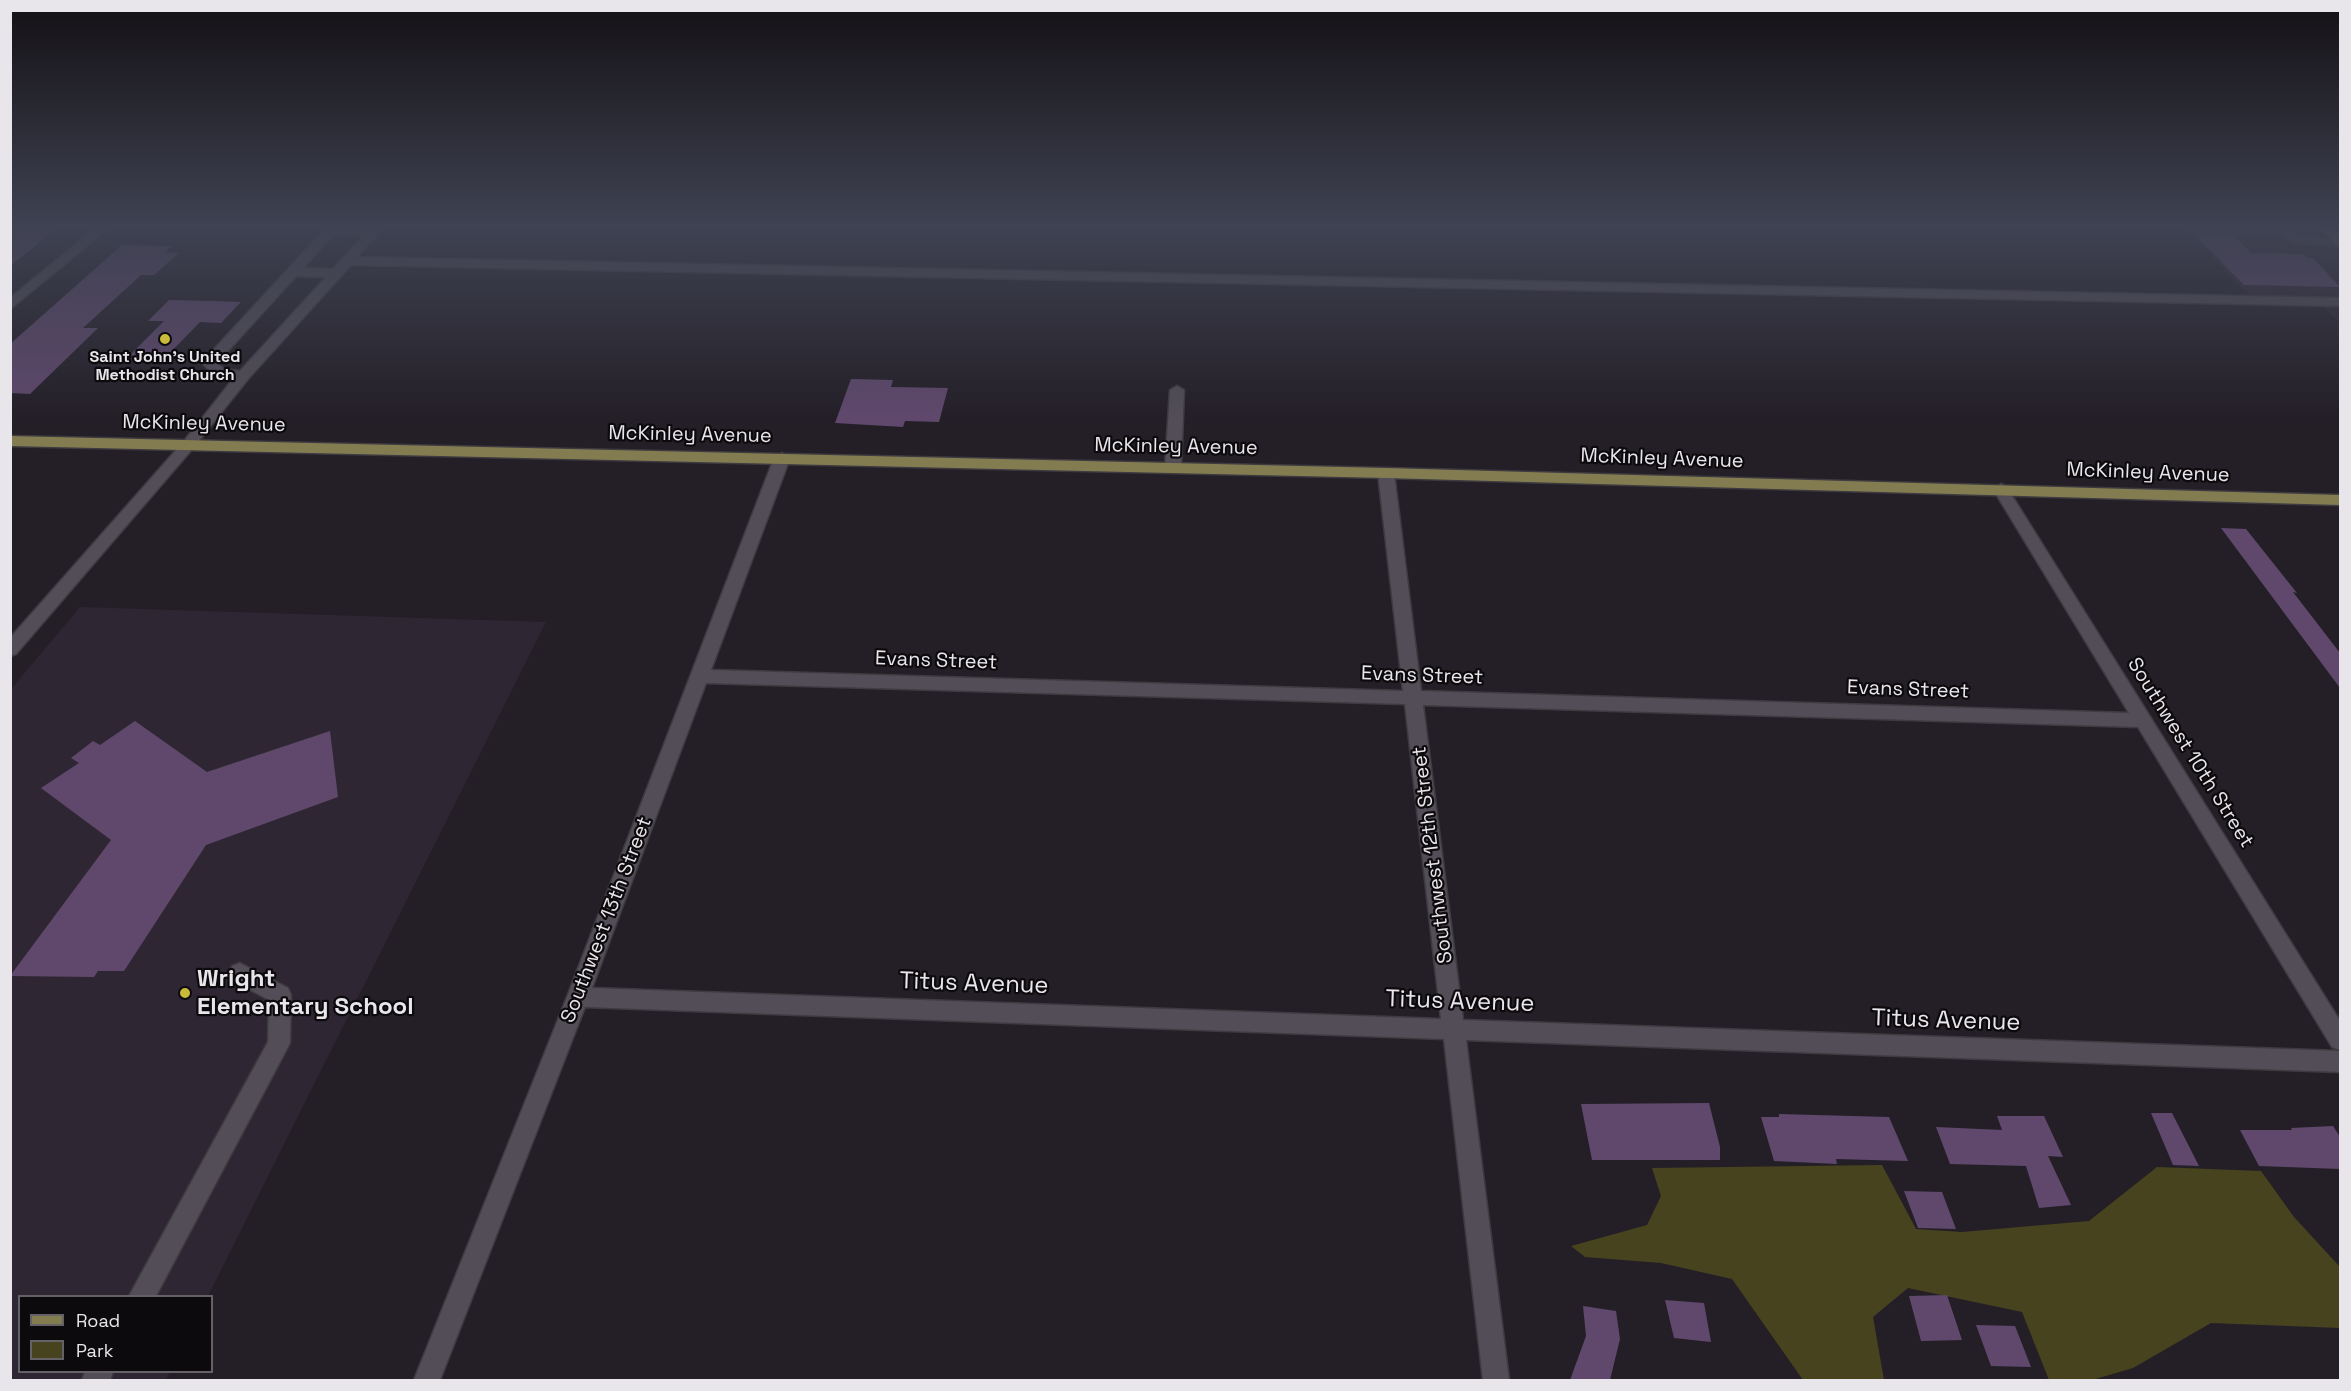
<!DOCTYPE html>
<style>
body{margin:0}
#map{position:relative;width:2351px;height:1391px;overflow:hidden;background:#241f27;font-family:"Space Grotesk",sans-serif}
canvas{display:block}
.frame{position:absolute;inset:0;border:12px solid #e9e6eb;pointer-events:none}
.legend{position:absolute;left:18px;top:1295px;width:195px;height:78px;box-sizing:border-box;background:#0c0a0d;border:2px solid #646266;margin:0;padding:8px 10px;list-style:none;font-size:18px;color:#e9e6eb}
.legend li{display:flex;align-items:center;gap:12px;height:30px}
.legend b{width:30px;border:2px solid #646266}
</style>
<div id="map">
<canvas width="2351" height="1391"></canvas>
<div class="frame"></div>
<ul class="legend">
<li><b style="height:8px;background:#847c51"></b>Road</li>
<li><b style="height:16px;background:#47431e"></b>Park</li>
</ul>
</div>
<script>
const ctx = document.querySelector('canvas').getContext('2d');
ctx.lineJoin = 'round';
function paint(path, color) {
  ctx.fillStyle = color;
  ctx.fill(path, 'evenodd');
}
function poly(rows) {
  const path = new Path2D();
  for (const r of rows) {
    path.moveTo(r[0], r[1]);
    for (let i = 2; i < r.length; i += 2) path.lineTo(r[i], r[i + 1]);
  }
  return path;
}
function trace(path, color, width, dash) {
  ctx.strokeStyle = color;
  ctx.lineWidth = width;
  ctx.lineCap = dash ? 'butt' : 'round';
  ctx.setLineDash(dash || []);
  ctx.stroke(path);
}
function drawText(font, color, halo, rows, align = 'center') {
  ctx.font = font + ' "Space Grotesk",sans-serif';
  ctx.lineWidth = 4.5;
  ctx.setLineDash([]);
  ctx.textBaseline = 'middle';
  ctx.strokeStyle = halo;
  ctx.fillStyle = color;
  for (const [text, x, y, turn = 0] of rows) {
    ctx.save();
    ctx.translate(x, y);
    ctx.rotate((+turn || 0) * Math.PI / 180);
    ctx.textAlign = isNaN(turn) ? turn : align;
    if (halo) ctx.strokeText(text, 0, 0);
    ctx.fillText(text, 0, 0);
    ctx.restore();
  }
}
paint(poly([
 [2184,227,2340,227,2340,323,2317,301,2253,300],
 [80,607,546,622,208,1296,20,1296,20,1372,170,1372,166,1380,11,1380,11,689]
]), '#2f2634');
paint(poly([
 [1882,1165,1916,1229,1962,1232,2089,1221,2157,1167,2261,1171,2294,1217,2340,1267,2340,1328,2211,1323,2133,1368,2092,1380,2049,1380,2022,1312,1908,1288,1873,1317,1884,1380,1803,1380,1732,1279,1661,1263,1585,1257,1571,1246,1647,1225,1661,1196,1652,1168]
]), '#47431e');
paint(poly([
 [10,227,59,227,10,266],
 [2194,234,2232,234,2251,253,2303,254,2307,258,2313,258,2340,287,2244,285],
 [122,245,172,246,165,252,179,253,154,275,141,275,83,328,98,328,30,394,10,393,10,344],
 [169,300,216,301,241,302,221,323,200,322,165,358,135,359,138,356,129,356,164,321,148,321],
 [851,379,893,380,891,387,948,388,939,422,905,421,903,427,835,423],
 [2221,528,2246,529,2297,593,2293,592,2340,653,2340,688],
 [135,721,207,772,330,731,338,797,206,845,124,971,98,971,94,977,10,976,111,840,41,788,79,763,71,758,93,741,100,745],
 [1709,1103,1720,1147,1720,1160,1592,1160,1581,1104],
 [2151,1113,2172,1113,2199,1166,2173,1165],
 [1779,1114,1889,1117,1908,1161,1836,1159,1837,1164,1774,1161,1761,1117,1779,1117],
 [1997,1116,2044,1116,2063,1157,2048,1156,2071,1205,2039,1208,2026,1166,1950,1164,1936,1127,2002,1130],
 [2333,1126,2340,1137,2340,1169,2259,1166,2240,1130,2292,1130,2291,1128],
 [1904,1191,1942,1192,1956,1229,1918,1228],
 [1947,1295,1962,1340,1921,1341,1909,1296],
 [1665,1300,1704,1303,1711,1342,1674,1338],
 [1583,1306,1616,1311,1620,1339,1610,1380,1570,1380,1586,1336],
 [1976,1325,2015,1326,2031,1367,1991,1366]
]), '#5f486c');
const minor = poly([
 [97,227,110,227,10,309,10,298,97,227],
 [366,227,384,227,357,257,2340,298,2340,306,351,265,248,379,194,447,16,654,10,656,10,638,184,441,233,379,215,376,202,363,204,360,325,229,366,227],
 [365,234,333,269,303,268,332,236,365,234],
 [296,276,326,277,240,371,224,369,217,363,296,276],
 [2271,227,2285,227,2299,236,2340,239,2340,247,2292,242,2271,227],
 [1177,386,1184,390,1181,468,1173,473,1165,468,1170,390,1177,386],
 [782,453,790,458,711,670,1403,691,1378,473,1386,468,1394,473,1421,691,2129,713,1993,489,2001,484,2006,486,2340,1021,2340,1050,2332,1047,2138,727,1423,705,1463,1020,2340,1051,2340,1072,1466,1040,1509,1380,1483,1380,1444,1039,585,1007,440,1380,414,1380,567,997,774,458,782,453],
 [706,683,1405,704,1441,1019,592,988,706,683],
 [240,963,288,988,291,995,290,1043,156,1296,129,1296,268,1042,269,1000,232,980,229,973,232,966,240,963],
 [85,1372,113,1372,110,1380,82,1380,85,1372]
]);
const major = poly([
 [2319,227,2332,227,2340,235,2340,245,2336,244,2319,227],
 [10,436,1386,468,2340,495,2340,505,1386,478,10,446,10,436]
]);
trace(minor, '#3d3a40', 3);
trace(major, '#3d3a40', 3);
paint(minor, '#524d56');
paint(major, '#847c51');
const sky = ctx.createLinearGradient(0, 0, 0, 421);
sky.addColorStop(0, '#141115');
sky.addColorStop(0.54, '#3f4252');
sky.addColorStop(1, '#3f425200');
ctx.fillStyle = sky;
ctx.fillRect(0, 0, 2351, 421);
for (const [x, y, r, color] of [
 [165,339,6,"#caba3a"],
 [185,993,6,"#caba3a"]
]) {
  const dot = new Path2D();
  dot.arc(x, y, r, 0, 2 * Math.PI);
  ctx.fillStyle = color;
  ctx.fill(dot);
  trace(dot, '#0c0a0d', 2);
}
drawText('bold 16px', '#e9e6eb', '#0c0a0d', [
 ["Saint John's United",165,358],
 ["Methodist Church",165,376]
]);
drawText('20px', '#e9e6eb', '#0c0a0d', [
 ["McKinley Avenue",204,424,1],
 ["McKinley Avenue",690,435,1],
 ["McKinley Avenue",1176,447,1],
 ["McKinley Avenue",1662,459,2],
 ["McKinley Avenue",2148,473,2],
 ["Evans Street",936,661,2],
 ["Evans Street",1422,676,2],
 ["Evans Street",1908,690,2],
 ["Southwest 10th Street",2190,753,58],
 ["Southwest 12th Street",1433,855,-97],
 ["Southwest 13th Street",607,920,-69]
]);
drawText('bold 24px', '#e9e6eb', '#0c0a0d', [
 ["Wright",197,979],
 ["Elementary School",197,1007]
], 'left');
drawText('24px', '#e9e6eb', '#0c0a0d', [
 ["Titus Avenue",974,984,2],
 ["Titus Avenue",1460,1002,2],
 ["Titus Avenue",1946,1021,2]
]);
</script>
